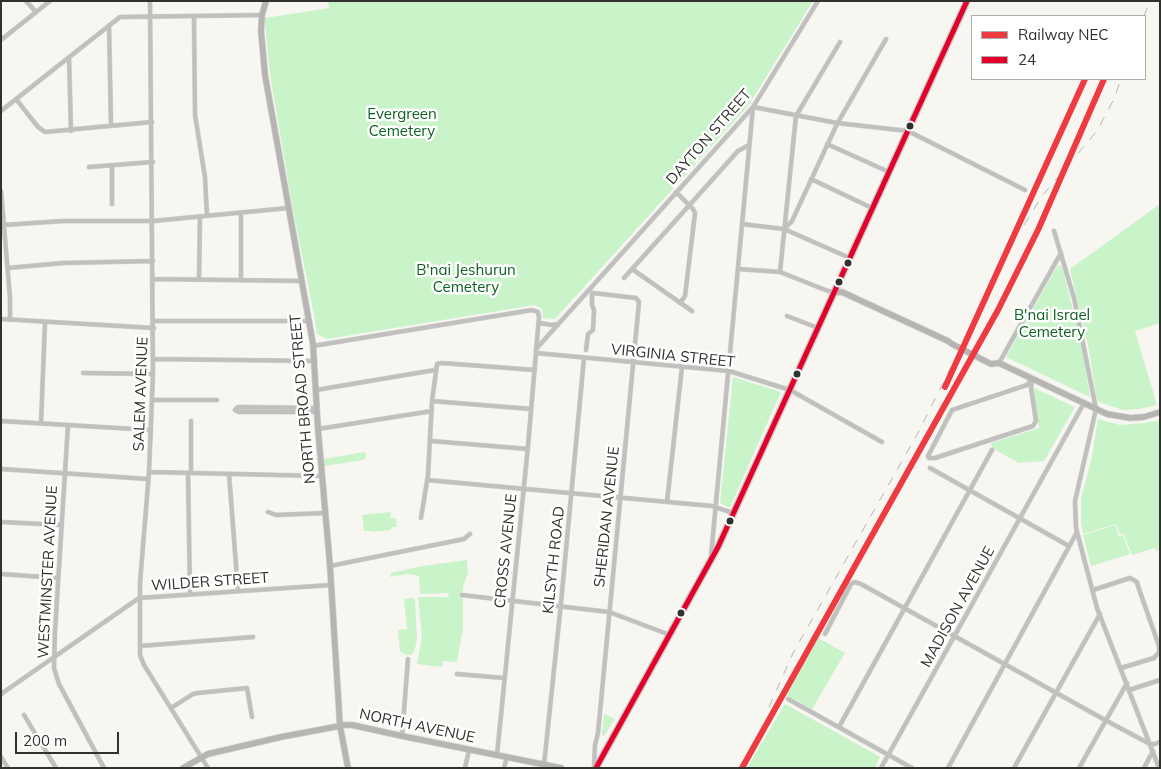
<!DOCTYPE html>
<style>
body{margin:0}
#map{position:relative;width:1161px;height:769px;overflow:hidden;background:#f7f6f1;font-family:Mulish,sans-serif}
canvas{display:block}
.frame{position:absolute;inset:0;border:2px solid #31312d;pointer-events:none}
.legend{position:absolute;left:971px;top:15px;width:175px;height:65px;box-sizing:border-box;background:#fff;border:1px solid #adadab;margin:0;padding:6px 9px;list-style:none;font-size:15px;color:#31312d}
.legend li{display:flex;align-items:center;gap:10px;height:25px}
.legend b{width:25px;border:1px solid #adadab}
.scale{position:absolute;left:15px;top:732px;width:104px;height:22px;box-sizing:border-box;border:2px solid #31312d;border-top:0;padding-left:6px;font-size:15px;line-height:18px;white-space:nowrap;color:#31312d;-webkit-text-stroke:4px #fff;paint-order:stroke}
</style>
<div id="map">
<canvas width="1161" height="769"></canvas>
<div class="frame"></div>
<ul class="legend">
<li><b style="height:6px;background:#ee3a41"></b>Railway NEC</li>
<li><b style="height:6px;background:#e4002b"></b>24</li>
</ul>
<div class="scale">200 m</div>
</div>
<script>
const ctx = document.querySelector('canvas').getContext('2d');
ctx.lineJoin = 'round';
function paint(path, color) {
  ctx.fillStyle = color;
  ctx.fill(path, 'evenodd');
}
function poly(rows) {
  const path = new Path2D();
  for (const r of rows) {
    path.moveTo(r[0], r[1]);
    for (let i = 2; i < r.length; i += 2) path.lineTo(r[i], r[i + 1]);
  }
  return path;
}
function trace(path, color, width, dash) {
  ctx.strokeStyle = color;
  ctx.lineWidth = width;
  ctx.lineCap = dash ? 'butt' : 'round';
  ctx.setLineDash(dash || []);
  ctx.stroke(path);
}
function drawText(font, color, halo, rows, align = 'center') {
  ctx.font = font + ' Mulish,sans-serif';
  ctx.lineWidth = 5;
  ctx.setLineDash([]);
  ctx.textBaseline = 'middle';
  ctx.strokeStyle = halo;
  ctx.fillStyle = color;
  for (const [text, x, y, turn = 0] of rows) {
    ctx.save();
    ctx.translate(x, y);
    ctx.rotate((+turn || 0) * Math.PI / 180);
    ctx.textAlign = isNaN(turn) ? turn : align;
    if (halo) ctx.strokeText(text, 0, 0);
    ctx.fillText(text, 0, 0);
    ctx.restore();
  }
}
paint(poly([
 [328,1,813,1,748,106,555,319,543,318,542,309,535,305,327,339,317,334,314,315,293,210,270,74,265,23,265,18,329,8],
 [1160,204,1160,323,1135,331,1157,405,1139,409,1122,410,1097,401,1088,345,1070,269],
 [1058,265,1062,267,1082,345,1090,397,1006,357],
 [733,377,781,392,730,507,728,507,720,503],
 [1034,388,1075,407,1044,461,1019,463,992,448,991,443,1039,428,1033,389],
 [1098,419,1120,425,1144,423,1160,420,1160,550,1156,551,1155,548,1132,555,1124,534,1120,534,1116,524,1083,534,1081,523,1081,499,1092,457],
 [365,452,366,458,363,460,324,466,324,459],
 [391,512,390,518,396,518,397,527,391,527,391,530,371,532,371,531,364,531,362,515],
 [1115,525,1119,536,1123,535,1130,554,1091,566,1083,535],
 [467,560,468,573,463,587,463,628,457,662,443,661,442,667,417,664,422,637,418,597,448,597,449,593,420,594,419,577,416,575,407,574,390,577,391,573,423,566],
 [413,598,415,600,417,638,415,649,411,655,406,655,400,651,398,630,407,629,404,599],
 [818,638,845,653,812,709,786,695],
 [785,704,880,757,875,768,747,768],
 [604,714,615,719,604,736,602,735]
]), '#c9f3c9');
const street = poly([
 [26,1,36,12],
 [150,1,153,374,149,472,140,583,140,655,144,665,208,768],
 [194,17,195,115,205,177,207,216],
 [109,25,111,126],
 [1,40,50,1],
 [69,57,71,131],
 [16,99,38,127,45,132,152,122],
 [753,107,837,123,908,131,1025,190],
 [1,111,120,17,262,15],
 [827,144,889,172],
 [89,167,153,162],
 [811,179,872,208],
 [1,191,10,298,10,320],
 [676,192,693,209,695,213,685,296,680,303],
 [112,204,112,166],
 [742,224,784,229,850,258],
 [4,225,63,221,153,221,288,208],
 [784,229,792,221,837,124,886,39],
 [1054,231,1074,298,1096,409,1075,501,1076,528,1097,608,1159,768],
 [8,268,63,263,153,261],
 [632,269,692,311],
 [738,269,780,272,828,291,834,292],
 [780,272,796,116,840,42],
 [624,278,738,151,749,145],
 [154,279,302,281],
 [199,280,200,216],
 [241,280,241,213],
 [593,293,636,298,639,302,598,733,595,745,594,768],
 [787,316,818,328],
 [1,319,154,328],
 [154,321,310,321],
 [539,323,552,325,558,324],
 [313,346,532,310,538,312,539,317,528,446,497,755],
 [536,349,753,107,818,1],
 [586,350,588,334,593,330,594,310,592,305,592,293],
 [536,353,729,371,790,390,882,442],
 [154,359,315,361],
 [999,363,1061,253],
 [83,373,153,374],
 [1032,379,1031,388,1036,421,1033,426,935,458,929,458,928,456,952,410,1027,385,1032,379],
 [316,390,435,370],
 [153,400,217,400],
 [432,401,531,409],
 [317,408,238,407,235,410,239,412,317,412],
 [1,421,151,430],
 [191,421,191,473],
 [41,423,45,322],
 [68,425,55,631,54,668,59,684,104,768],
 [318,429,432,411],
 [431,441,528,449],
 [930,468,1069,546],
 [1,469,148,479],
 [149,472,321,476],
 [188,473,190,594],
 [229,474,238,591],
 [427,480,712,506,733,513],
 [667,502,682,367],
 [268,512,276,515,325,513],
 [421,518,428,475,432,401,437,364,442,363,535,370],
 [1,522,62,525],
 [711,556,753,107],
 [330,566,464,539,470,534],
 [1,574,58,578],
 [1093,590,1130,578,1137,582,1138,586,1159,646,1159,652,1154,658,1121,668],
 [462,595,609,612,670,635],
 [825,634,851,584,855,582,861,584,1105,720,1150,744,1155,744,1160,742],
 [140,646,253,637],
 [457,674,504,678],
 [1129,690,1160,680],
 [1,694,139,598,331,585],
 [788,699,912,768],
 [171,708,193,694,198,693,247,688,252,717],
 [24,715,56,768],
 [839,727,992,450],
 [402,736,408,659],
 [1,757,8,768],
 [544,765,561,603,584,358],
 [465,768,469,750],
 [504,768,507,757],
 [881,768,1084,403],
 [948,768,1077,532],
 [1014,768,1100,614],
 [1079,768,1127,683],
 [1144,768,1153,751]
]);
const secondary = poly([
 [266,1,262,15,261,31,265,75,313,344,318,429,330,566,340,726,348,768],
 [834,292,842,292,948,341,952,344,991,364,999,363,1107,414,1130,418,1144,417,1160,412],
 [183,768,208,754,281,737,345,725,352,725,402,736,561,768]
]);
const primary = poly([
 [596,768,718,547,967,1]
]);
trace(street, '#d3d2cf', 5);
trace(secondary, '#d3d2cf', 7);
trace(primary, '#d3d2cf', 8);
trace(street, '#c0c0be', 4);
trace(secondary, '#b6b5b3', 5.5);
trace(primary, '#b9b8b6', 6);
trace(poly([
 [1144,16,1150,1],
 [1024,225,1042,196,1097,131,1114,99,1121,79],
 [769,707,793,653,918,433,951,367]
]), '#b6b5b3', 1, [9, 9]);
trace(poly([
 [596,768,718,547,967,1]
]), '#e4002b', 5);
trace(poly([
 [945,387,1085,79],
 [742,768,998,310,1038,230,1104,79]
]), '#ee3a41', 6);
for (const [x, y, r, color] of [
 [910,126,4.5,"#31312d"],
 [848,263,4.5,"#31312d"],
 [839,282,4.5,"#31312d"],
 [797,374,4.5,"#31312d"],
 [730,521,4.5,"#31312d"],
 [681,613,4.5,"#31312d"]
]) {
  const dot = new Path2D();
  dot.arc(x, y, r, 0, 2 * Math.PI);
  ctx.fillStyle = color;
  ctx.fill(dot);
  trace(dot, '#fff', 2);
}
drawText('15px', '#0f6121', '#fff', [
 ["Evergreen",402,114],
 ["Cemetery",402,131],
 ["B'nai Jeshurun",466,270],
 ["Cemetery",466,287],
 ["B'nai Israel",1052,315],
 ["Cemetery",1052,332]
]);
drawText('15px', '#31312d', '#fff', [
 ["DAYTON STREET",709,137,-49],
 ["VIRGINIA STREET",673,356,6],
 ["SALEM AVENUE",141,394,-88],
 ["NORTH BROAD STREET",303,399,-95],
 ["SHERIDAN AVENUE",607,517,-84],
 ["CROSS AVENUE",506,551,-84],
 ["KILSYTH ROAD",554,560,-84],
 ["WESTMINSTER AVENUE",48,572,-87],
 ["WILDER STREET",210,582,-4],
 ["MADISON AVENUE",958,607,-61],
 ["NORTH AVENUE",417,726,12]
]);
</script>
